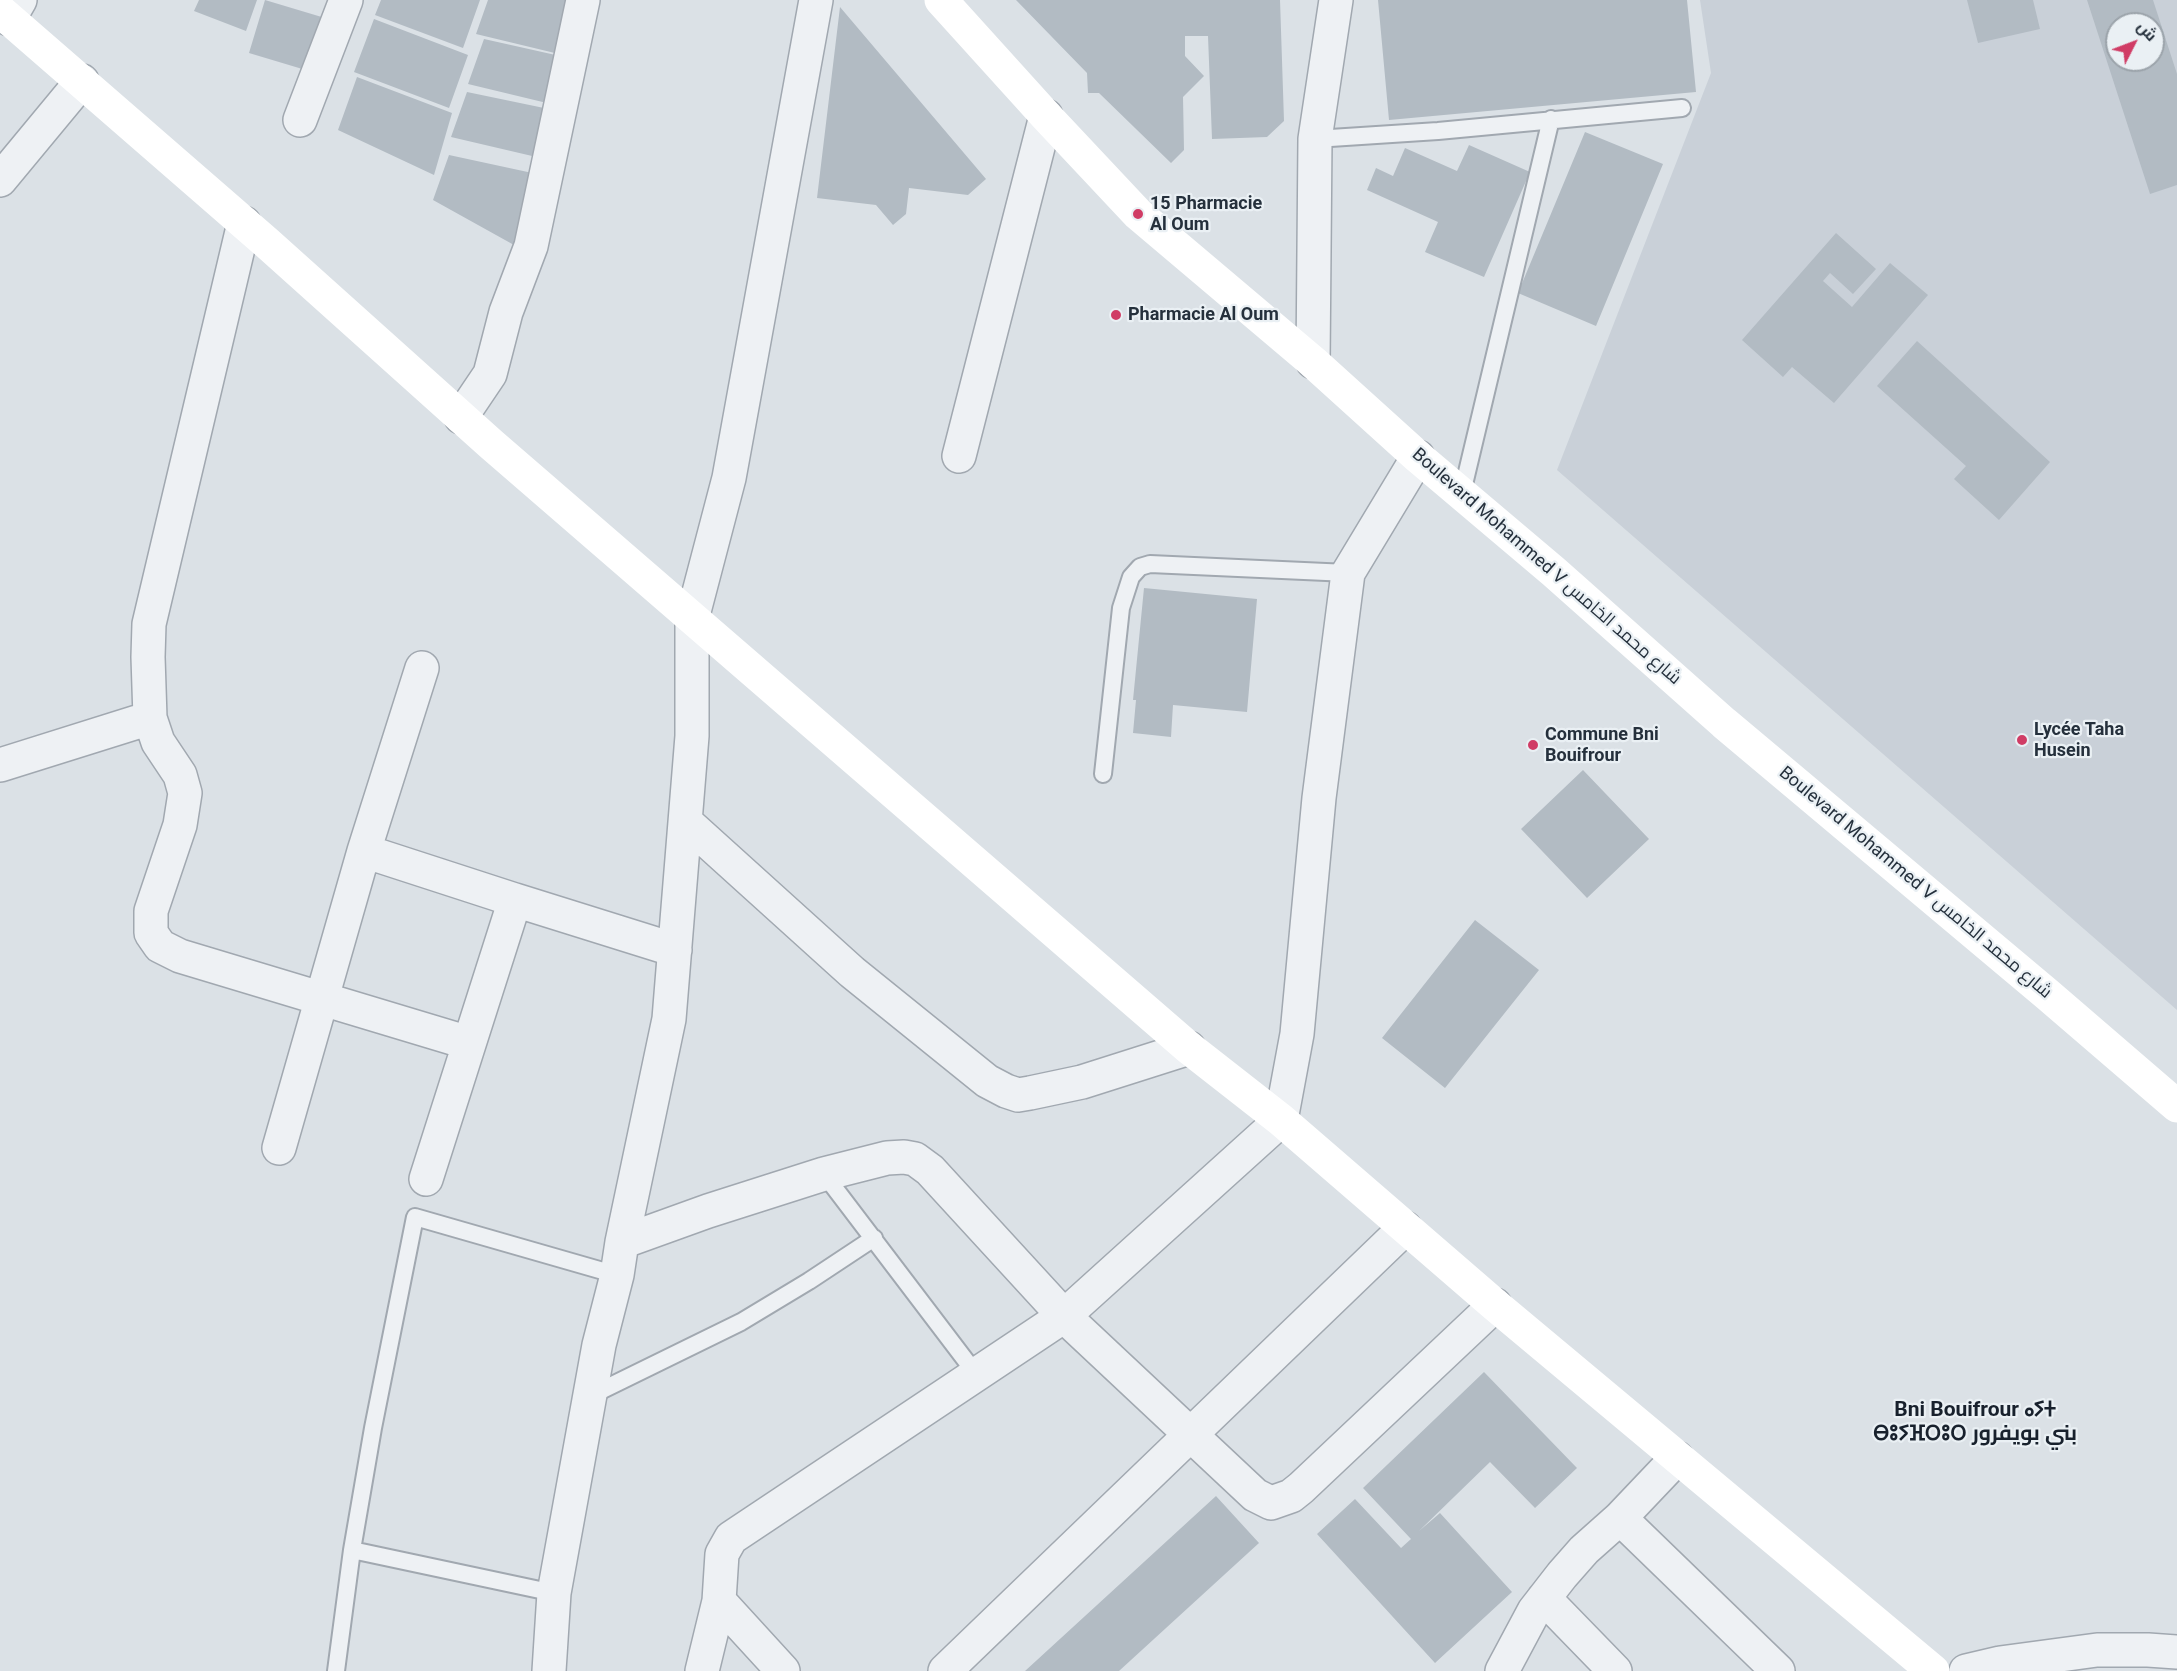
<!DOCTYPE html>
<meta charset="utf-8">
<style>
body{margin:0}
#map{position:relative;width:2177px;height:1671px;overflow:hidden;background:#dbe1e6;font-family:Roboto,Cairo,sans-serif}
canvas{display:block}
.north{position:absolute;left:2105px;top:12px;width:60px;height:60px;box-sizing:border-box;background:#eaf0f4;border:2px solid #9ba3aa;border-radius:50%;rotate:48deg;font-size:16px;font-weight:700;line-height:24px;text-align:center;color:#25303c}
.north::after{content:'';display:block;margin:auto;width:21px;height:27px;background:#d03c65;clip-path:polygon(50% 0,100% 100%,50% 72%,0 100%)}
</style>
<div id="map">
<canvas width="2177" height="1671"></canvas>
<div class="north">ش</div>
</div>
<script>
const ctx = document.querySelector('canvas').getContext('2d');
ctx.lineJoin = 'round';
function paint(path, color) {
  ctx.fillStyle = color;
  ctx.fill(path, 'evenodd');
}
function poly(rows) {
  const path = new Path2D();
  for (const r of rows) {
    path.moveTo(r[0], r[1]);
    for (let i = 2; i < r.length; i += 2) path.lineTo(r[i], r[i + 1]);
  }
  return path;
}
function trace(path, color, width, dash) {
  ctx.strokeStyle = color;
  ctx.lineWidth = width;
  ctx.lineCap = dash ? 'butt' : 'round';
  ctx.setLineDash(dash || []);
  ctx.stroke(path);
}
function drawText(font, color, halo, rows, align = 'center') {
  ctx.font = font + ' Roboto,Cairo,"Noto Sans Tifinagh",sans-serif';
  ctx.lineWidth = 4.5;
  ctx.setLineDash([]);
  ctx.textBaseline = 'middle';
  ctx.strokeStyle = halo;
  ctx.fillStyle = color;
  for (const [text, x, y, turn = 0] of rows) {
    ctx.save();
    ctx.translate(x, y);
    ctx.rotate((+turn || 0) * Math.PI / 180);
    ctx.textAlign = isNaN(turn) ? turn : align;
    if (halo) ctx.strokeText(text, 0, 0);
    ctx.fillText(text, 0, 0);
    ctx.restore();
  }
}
paint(poly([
 [1700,0,2177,0,2177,1010,1557,470,1711,73],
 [2117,24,2153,24,2153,60,2117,60]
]), '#c9d0d8');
paint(poly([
 [199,0,257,0,246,31,194,11],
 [265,0,325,18,309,71,249,53],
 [381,0,480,0,463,48,375,15],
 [488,0,571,0,559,54,476,34],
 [1016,0,1280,0,1284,121,1267,137,1212,139,1208,36,1185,36,1185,56,1204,76,1183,97,1184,150,1171,163,1099,93,1088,93,1087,73],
 [1378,0,1687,0,1696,92,1389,120],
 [1967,0,2033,0,2040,29,1978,43],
 [2087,0,2153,0,2177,74,2177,185,2150,194],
 [2117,24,2153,24,2153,60,2117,60],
 [840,7,986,179,968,195,909,188,906,214,893,225,876,205,817,198],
 [374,19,468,55,449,108,354,72],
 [484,39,560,56,551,104,468,84],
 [357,77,452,113,434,175,338,130],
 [467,92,544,108,545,159,451,137],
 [1585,132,1663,164,1596,326,1518,293],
 [1469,145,1530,172,1484,277,1425,252,1438,222,1367,190,1376,168,1393,176,1405,148,1457,171],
 [449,155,537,174,523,250,433,200],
 [1836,233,1876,269,1853,294,1830,273,1823,281,1852,307,1890,263,1928,295,1834,403,1792,367,1783,377,1742,340],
 [1917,341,2050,462,1999,520,1954,479,1966,466,1877,386],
 [1144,588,1257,599,1247,712,1173,705,1171,737,1133,733,1136,700,1133,700],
 [1583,770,1649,839,1587,898,1521,829],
 [1475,920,1539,970,1445,1088,1382,1038],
 [1484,1372,1577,1468,1535,1508,1490,1462,1419,1531,1440,1513,1512,1592,1435,1663,1317,1534,1355,1499,1401,1548,1411,1539,1363,1488],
 [1216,1496,1259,1543,1119,1671,1025,1671]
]), '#b2bbc3');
const lane = poly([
 [1315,139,1438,131,1682,108],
 [1462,493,1551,119],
 [1103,774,1121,608,1131,577,1140,567,1150,564,1348,573],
 [824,1174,976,1374],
 [592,1395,741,1322,809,1281,874,1238],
 [352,1550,554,1593],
 [336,1671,352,1550,373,1428,415,1217,617,1275]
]);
const street = poly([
 [9,19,20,0],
 [300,120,346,0],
 [0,180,82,81],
 [244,223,149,624,148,657,150,718,158,742,180,775,185,793,180,825,151,911,151,933,160,946,180,956,469,1043],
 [1313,362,1315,139,1336,0],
 [461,417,490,374,506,312,531,246,583,0],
 [959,456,1046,116],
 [0,765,150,718],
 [686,822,852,972,987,1081,1006,1091,1018,1095,1030,1093,1082,1082,1189,1048],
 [364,851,422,668],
 [515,900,675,950],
 [279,1148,364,851,515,900,426,1179],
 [622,1242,708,1211,824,1174,887,1158,904,1157,915,1159,930,1170,1064,1316,1255,1495,1271,1503,1291,1496,1301,1488,1495,1305],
 [1620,1518,1778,1671],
 [1544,1598,1615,1671],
 [719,1601,783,1671],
 [549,1671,554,1593,599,1345,617,1275,622,1242,669,1019,692,736,692,619,729,478,816,0],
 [702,1671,719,1601,722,1554,731,1538,1064,1316,1281,1120,1297,1034,1319,798,1348,573,1418,457],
 [945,1671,1405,1228],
 [1502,1671,1534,1611,1562,1575,1584,1550,1620,1518,1677,1458],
 [1966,1671,2000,1663,2097,1650,2148,1650,2177,1652]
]);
trace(lane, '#a1a8b0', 20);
trace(street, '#a1a8b0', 36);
trace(lane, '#eef1f4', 16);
trace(street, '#eef1f4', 33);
trace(poly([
 [941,0,1046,116,1138,214,1313,362,1418,457,1554,572,1724,723,2048,995,2177,1106],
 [0,11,267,243,491,444,1189,1048,1281,1120,1495,1305,1933,1671]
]), '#fff', 33);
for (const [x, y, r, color] of [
 [1138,214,6,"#d03c65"],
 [1116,315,6,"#d03c65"],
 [2022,740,6,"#d03c65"],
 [1533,745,6,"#d03c65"]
]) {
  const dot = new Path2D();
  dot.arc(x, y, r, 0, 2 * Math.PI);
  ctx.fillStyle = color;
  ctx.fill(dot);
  trace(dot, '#eaf0f4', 2);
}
drawText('bold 18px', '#25303c', '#eaf0f4', [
 ["15 Pharmacie",1150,204],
 ["Al Oum",1150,225],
 ["Pharmacie Al Oum",1128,315],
 ["Lycée Taha",2034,730],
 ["Husein",2034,751],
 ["Commune Bni",1545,735],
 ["Bouifrour",1545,756]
], 'left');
drawText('18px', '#25303c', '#eaf0f4', [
 ["Boulevard Mohammed V شارع محمد الخامس",1546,567,41],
 ["Boulevard Mohammed V شارع محمد الخامس",1915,883,40]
]);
drawText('bold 21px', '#18212d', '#eaf0f4', [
 ["Bni Bouifrour ⴰⵢⵜ",1975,1411],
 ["ⴱⵓⵢⴼⵔⵓⵔ بني بويفرور",1975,1435]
]);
</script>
